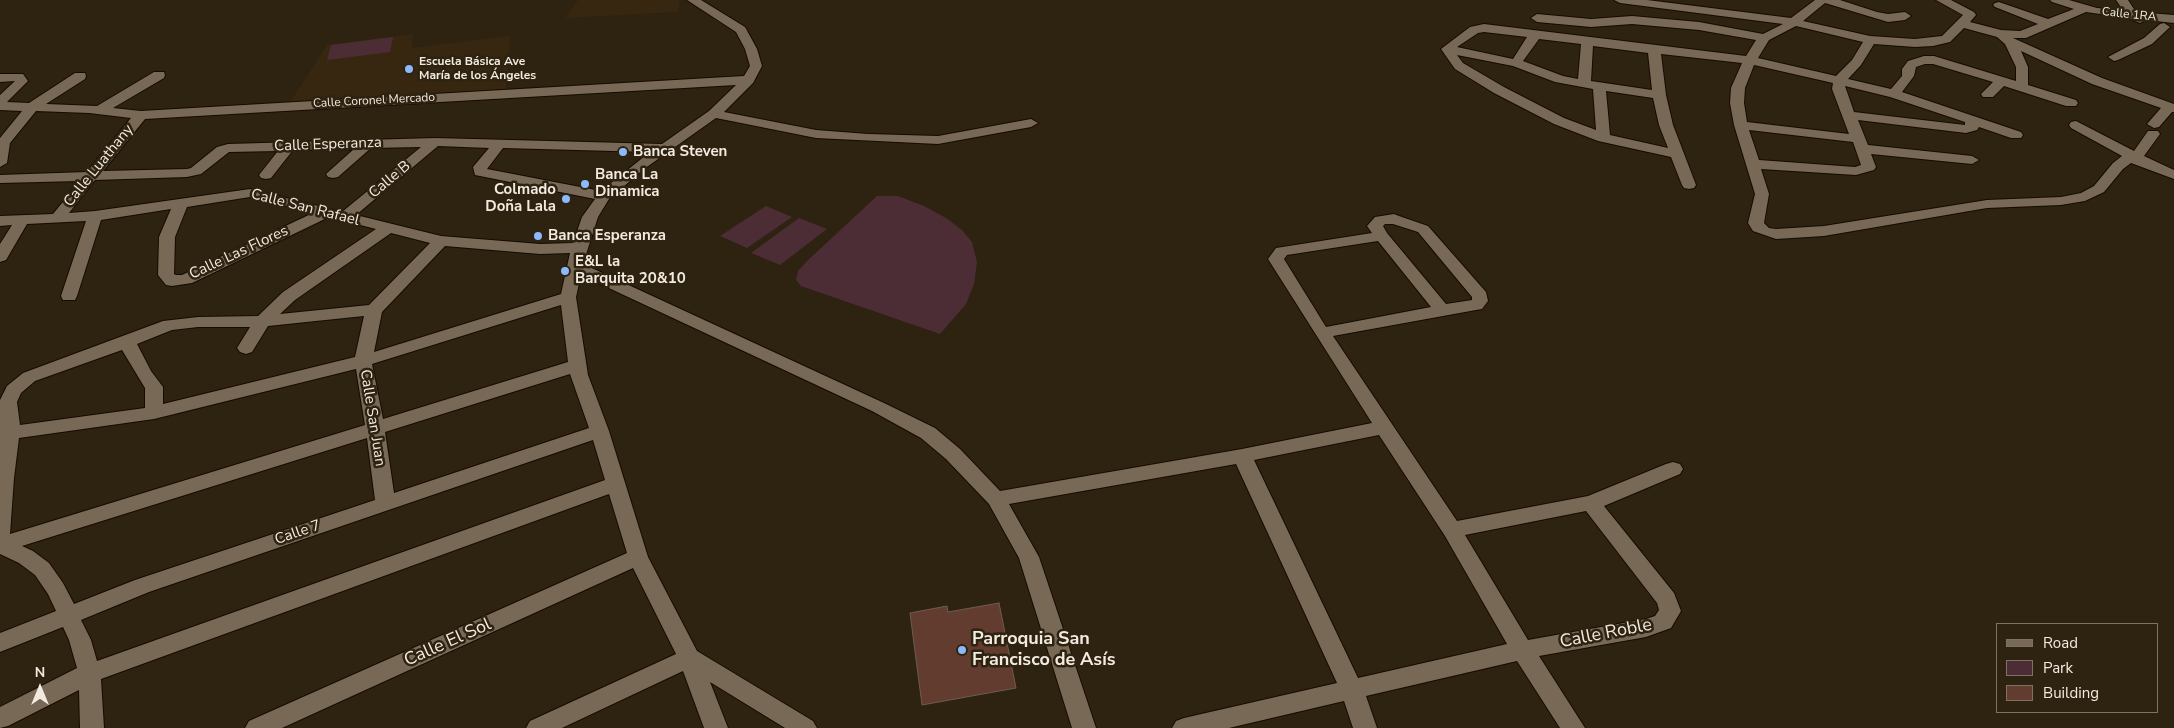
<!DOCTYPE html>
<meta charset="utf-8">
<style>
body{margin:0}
#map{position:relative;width:2174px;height:728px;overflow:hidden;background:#2e2211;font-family:"Nunito Sans",sans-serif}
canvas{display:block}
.legend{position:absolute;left:1996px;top:623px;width:162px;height:90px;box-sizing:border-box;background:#2e2211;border:1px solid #7d7264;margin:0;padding:6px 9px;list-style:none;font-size:15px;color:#f3ebe0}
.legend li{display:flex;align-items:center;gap:10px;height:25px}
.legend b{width:25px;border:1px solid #7d7264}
.north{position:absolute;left:15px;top:663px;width:50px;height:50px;-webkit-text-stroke:4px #2e2211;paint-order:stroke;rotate:0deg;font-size:14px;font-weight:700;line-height:20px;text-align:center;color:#f3ebe0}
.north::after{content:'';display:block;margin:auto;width:18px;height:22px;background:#f3ebe0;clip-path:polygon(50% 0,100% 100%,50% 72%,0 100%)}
</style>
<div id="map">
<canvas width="2174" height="728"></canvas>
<ul class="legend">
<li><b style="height:6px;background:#786956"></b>Road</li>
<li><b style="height:14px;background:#4c2d35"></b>Park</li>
<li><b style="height:14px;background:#633c30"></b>Building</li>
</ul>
<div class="north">N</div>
</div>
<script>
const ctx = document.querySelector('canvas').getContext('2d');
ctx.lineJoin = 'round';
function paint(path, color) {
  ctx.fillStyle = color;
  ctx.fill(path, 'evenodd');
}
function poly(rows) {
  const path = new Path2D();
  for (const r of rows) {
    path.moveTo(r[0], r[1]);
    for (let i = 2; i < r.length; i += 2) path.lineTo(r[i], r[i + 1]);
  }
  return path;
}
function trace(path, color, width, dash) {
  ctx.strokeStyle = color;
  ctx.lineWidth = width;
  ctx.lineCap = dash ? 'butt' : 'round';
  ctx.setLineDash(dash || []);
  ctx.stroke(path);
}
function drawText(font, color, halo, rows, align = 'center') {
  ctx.font = font + ' "Nunito Sans",sans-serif';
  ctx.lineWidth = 5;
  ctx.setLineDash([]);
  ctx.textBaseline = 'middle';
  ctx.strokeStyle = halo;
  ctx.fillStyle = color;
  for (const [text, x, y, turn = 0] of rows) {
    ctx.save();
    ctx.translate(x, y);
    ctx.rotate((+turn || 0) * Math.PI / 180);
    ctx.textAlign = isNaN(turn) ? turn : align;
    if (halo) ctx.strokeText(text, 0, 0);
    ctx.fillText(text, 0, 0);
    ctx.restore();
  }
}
paint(poly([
 [578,0,678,0,680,6,677,12,565,18],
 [413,34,412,48,510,36,506,90,290,102,327,45]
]), '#382710');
paint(poly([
 [393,37,390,52,327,60,331,45],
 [877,196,898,196,924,206,946,218,962,230,972,242,977,262,974,284,966,304,940,334,801,286,796,280,798,271,807,261],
 [766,206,792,217,747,248,720,236],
 [799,218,827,229,780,265,751,253]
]), '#4c2d35');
const building = poly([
 [999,603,1016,688,922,705,910,613,947,606,948,612,999,603]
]);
paint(building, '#633c30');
trace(building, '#715a52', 1);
const street = poly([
 [687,0,701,0,745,27,757,49,762,66,753,83,724,112,816,130,868,134,938,136,1031,119,1038,123,1031,127,938,144,816,138,716,118,644,169,609,199,598,217,583,264,884,403,935,428,960,449,1000,491,1242,449,1372,423,1268,259,1276,248,1372,233,1367,226,1375,217,1394,214,1399,216,1428,226,1486,292,1488,301,1482,309,1476,310,1333,336,1457,521,1588,496,1666,464,1673,462,1680,464,1683,469,1680,474,1604,506,1674,593,1681,611,1671,628,1646,637,1539,656,1585,728,1560,728,1517,661,1366,696,1377,728,1353,728,1344,701,1229,728,1172,728,1176,721,1184,718,1337,683,1236,464,1009,504,1039,557,1096,728,1072,728,1019,558,989,504,946,459,921,438,872,411,581,275,576,297,588,375,609,431,648,557,697,651,813,721,817,728,785,728,710,682,728,728,704,728,683,671,562,728,526,728,530,721,676,654,633,568,282,728,245,728,249,721,627,553,609,494,101,679,104,728,80,728,79,690,8,726,0,728,0,707,77,668,69,640,63,627,0,652,0,633,56,611,48,594,35,575,19,563,0,554,0,400,7,386,23,373,163,321,198,317,258,316,283,292,376,229,329,217,192,283,172,286,166,285,158,275,159,237,171,209,101,220,77,296,75,300,63,300,61,296,86,221,27,224,6,260,0,262,0,244,12,225,0,226,0,216,53,214,80,181,0,183,0,175,87,172,131,118,89,113,36,111,10,143,7,163,0,167,0,138,22,111,0,110,0,95,15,81,0,82,0,74,23,74,28,81,7,102,29,103,75,73,85,73,86,76,85,79,46,104,97,106,154,72,164,72,165,75,164,78,113,108,141,111,744,76,750,66,745,49,736,32,687,0],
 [736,85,709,111,662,144,435,138,228,144,217,147,191,168,187,169,103,171,145,119,736,85],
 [438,146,489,148,473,167,475,175,595,199,582,217,573,243,540,244,441,236,356,215,438,146],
 [421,147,342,212,250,189,95,211,69,213,95,180,187,177,201,174,229,152,278,151,259,175,261,178,266,179,271,178,293,150,354,149,326,174,328,177,333,178,338,177,371,148,421,147],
 [503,148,650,152,601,191,487,169,503,148],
 [250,197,313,213,182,275,176,275,174,274,175,237,187,207,250,197],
 [1385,224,1393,224,1418,232,1472,297,1472,300,1446,304,1387,233,1383,226,1385,224],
 [391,233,430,243,369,305,280,314,295,300,391,233],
 [1378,241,1431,307,1326,327,1284,259,1287,255,1378,241],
 [445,246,540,254,570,253,561,294,374,352,382,312,445,246],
 [561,305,568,362,383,419,372,364,561,305],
 [364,316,355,357,163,404,163,387,151,371,137,344,172,330,198,327,250,327,237,348,240,352,246,354,252,352,268,326,364,316],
 [122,350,145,388,145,408,20,425,17,402,21,393,35,381,122,350],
 [356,369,365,425,10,534,14,478,19,438,154,419,356,369],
 [570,374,589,428,394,493,385,432,570,374],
 [1379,435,1445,536,1507,644,1358,678,1254,460,1379,435],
 [367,438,375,500,135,580,74,604,63,583,49,563,33,551,22,546,367,438],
 [593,440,605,480,97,661,91,640,81,620,149,592,593,440],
 [1586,511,1657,603,1659,610,1655,616,1646,619,1528,640,1465,535,1586,511],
 [1614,0,1647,0,1791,18,1815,0,1840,0,1877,12,1888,14,1905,12,1911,16,1905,20,1888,22,1825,3,1803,21,1870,36,1915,39,1942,36,1963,15,1936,0,1951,0,1974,12,1976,15,1970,22,2001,30,2020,31,2038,24,1995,7,1993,5,1995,3,1999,2,2048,19,2074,9,2052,2,2050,0,2069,0,2097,8,2123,10,2116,0,2128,0,2136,12,2174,15,2174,23,2146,20,2140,23,2128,18,2086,12,2026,38,2013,38,2102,78,2174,104,2174,112,2172,112,2159,127,2154,128,2147,124,2161,108,2092,84,2021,51,2028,67,2028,85,2076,100,2078,103,2076,106,2066,106,2004,86,1993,97,1983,97,1981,94,1993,82,1933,64,1925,64,1916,67,1914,76,1902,92,2021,132,2023,135,2021,138,2011,138,1979,127,1977,130,1966,133,1858,120,1868,145,1972,156,1979,160,1972,164,1871,154,1876,167,1874,170,1856,175,1761,169,1769,194,1764,223,1769,228,1776,229,1824,226,1987,200,2061,197,2081,193,2094,186,2113,163,2122,156,2071,128,2069,125,2071,122,2076,121,2134,151,2148,131,2158,131,2160,134,2144,156,2174,170,2174,179,2131,163,2123,169,2104,192,2085,201,2061,205,1987,208,1824,236,1776,239,1753,231,1748,223,1755,194,1734,125,1730,103,1731,88,1742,63,1661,54,1666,95,1673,125,1696,185,1694,188,1689,189,1684,188,1682,185,1671,157,1598,141,1554,124,1494,93,1455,69,1441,49,1470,27,1484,24,1746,56,1756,40,1699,30,1632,24,1591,27,1537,22,1531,18,1537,14,1591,19,1632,16,1699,22,1763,34,1783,24,1620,3,1614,0],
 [1796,26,1863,42,1852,60,1836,76,1758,58,1769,40,1796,26],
 [1964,28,1997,37,2005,44,2016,67,2016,81,1934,56,1924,56,1908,61,1902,69,1902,76,1891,89,1848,79,1861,65,1874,44,1915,47,1933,46,1950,42,1964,28],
 [1484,32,1527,37,1513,59,1457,47,1478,33,1484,32],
 [1539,39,1581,44,1578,79,1563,76,1523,61,1539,39],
 [1593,46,1648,53,1652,90,1591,81,1593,46],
 [1457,55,1513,66,1555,82,1593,89,1596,130,1564,118,1504,87,1463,63,1457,55],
 [1754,65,1833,83,1832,89,1849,134,1747,122,1744,103,1745,88,1754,65],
 [1845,86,1890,97,1965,122,1965,125,1854,112,1845,86],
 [1606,91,1653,98,1659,125,1668,148,1610,135,1606,91],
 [1749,130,1853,142,1861,165,1855,167,1759,160,1749,130],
 [2164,23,2170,27,2152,44,2118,60,2114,61,2108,57,2144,38,2160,24,2164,23]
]);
trace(street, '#160b00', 2);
paint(street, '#786956');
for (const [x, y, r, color] of [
 [409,69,5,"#8db9fc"],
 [623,152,5,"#8db9fc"],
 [585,184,5,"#8db9fc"],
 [566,199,5,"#8db9fc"],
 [538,236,5,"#8db9fc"],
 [565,271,5,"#8db9fc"],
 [962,650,5,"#8db9fc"]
]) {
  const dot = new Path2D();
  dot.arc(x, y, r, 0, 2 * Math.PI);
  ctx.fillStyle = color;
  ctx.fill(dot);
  trace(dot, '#2e2211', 2);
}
drawText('12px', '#f3ebe0', '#2e2211', [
 ["Calle 1RA",2129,15,6],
 ["Calle Coronel Mercado",374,101,-3]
]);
drawText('bold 12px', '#f3ebe0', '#2e2211', [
 ["Escuela Básica Ave",419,62],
 ["María de los Ángeles",419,76]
], 'left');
drawText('15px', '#f3ebe0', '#2e2211', [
 ["Calle Esperanza",328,145,-2],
 ["Calle Luathany",99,166,-51],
 ["Calle B",390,180,-40],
 ["Calle San Rafael",305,208,14],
 ["Calle Las Flores",239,253,-25],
 ["Calle San Juan",372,418,81],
 ["Calle 7",298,533,-19]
]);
drawText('bold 15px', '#f3ebe0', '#2e2211', [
 ["Banca Steven",633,152],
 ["Banca La",595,175],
 ["Dinamica",595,192],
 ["Colmado",556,190,"right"],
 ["Doña Lala",556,207,"right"],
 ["Banca Esperanza",548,236],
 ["E&L la",575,262],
 ["Barquita 20&10",575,279]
], 'left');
drawText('18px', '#f3ebe0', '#2e2211', [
 ["Calle Roble",1606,634,-11],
 ["Calle El Sol",448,643,-24]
]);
drawText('bold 18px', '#f3ebe0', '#2e2211', [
 ["Parroquia San",972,640],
 ["Francisco de Asís",972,661]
], 'left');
</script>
